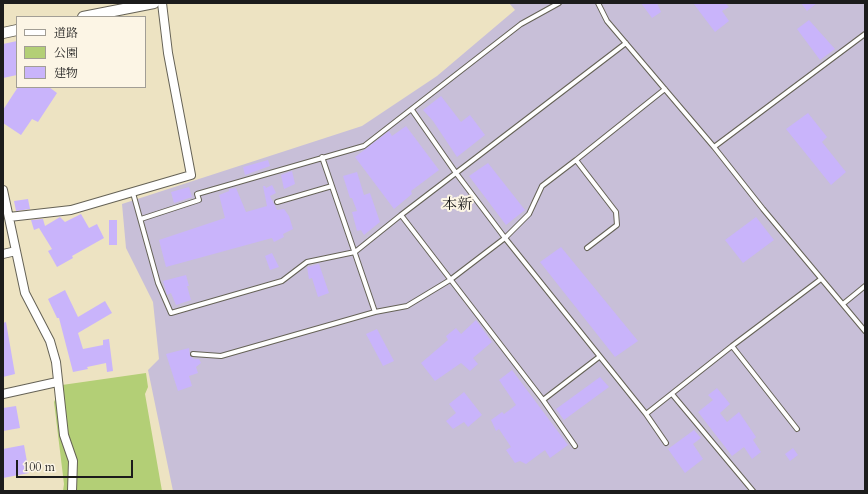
<!DOCTYPE html>
<meta charset="utf-8">
<style>
body{margin:0}
#map{position:relative;width:868px;height:494px;overflow:hidden;background:#ede3c2;font-family:Cardo,"Noto Serif JP",serif}
canvas{display:block}
.frame{position:absolute;inset:0;border:4px solid #1c1c1c;pointer-events:none}
.legend{position:absolute;left:16px;top:16px;width:130px;height:72px;box-sizing:border-box;background:#fcf5e5;border:1px solid #a29e95;margin:0;padding:5px 7px;list-style:none;font-size:12px;color:#1c1c1c}
.legend li{display:flex;align-items:center;gap:8px;height:20px}
.legend b{width:20px;border:1px solid #a29e95}
.scale{position:absolute;left:16px;top:460px;width:117px;height:18px;box-sizing:border-box;border:2px solid #1c1c1c;border-top:0;padding-left:5px;font-size:12px;line-height:14px;white-space:nowrap;color:#1c1c1c;-webkit-text-stroke:3px #fcf5e5;paint-order:stroke}
</style>
<div id="map">
<canvas width="868" height="494"></canvas>
<div class="frame"></div>
<ul class="legend">
<li><b style="height:5px;background:#fff"></b>道路</li>
<li><b style="height:11px;background:#b3cf76"></b>公園</li>
<li><b style="height:11px;background:#c9b4fb"></b>建物</li>
</ul>
<div class="scale">100 m</div>
</div>
<script>
const ctx = document.querySelector('canvas').getContext('2d');
ctx.lineJoin = 'round';
function paint(path, color) {
  ctx.fillStyle = color;
  ctx.fill(path, 'evenodd');
}
function poly(rows) {
  const path = new Path2D();
  for (const r of rows) {
    path.moveTo(r[0], r[1]);
    for (let i = 2; i < r.length; i += 2) path.lineTo(r[i], r[i + 1]);
  }
  return path;
}
function trace(path, color, width, dash) {
  ctx.strokeStyle = color;
  ctx.lineWidth = width;
  ctx.lineCap = dash ? 'butt' : 'round';
  ctx.setLineDash(dash || []);
  ctx.stroke(path);
}
function drawText(font, color, halo, rows, align = 'center') {
  ctx.font = font + ' Cardo,"Noto Serif JP",serif';
  ctx.lineWidth = 4;
  ctx.setLineDash([]);
  ctx.textBaseline = 'middle';
  ctx.strokeStyle = halo;
  ctx.fillStyle = color;
  for (const [text, x, y, turn = 0] of rows) {
    ctx.save();
    ctx.translate(x, y);
    ctx.rotate((+turn || 0) * Math.PI / 180);
    ctx.textAlign = isNaN(turn) ? turn : align;
    if (halo) ctx.strokeText(text, 0, 0);
    ctx.fillText(text, 0, 0);
    ctx.restore();
  }
}
paint(poly([
 [509,3,865,3,865,491,173,491,148,370,159,359,153,302,126,248,122,204,362,126,437,76,515,10]
]), '#c8bfd8');
paint(poly([
 [146,373,148,387,145,394,162,491,63,491,64,484,54,402,62,385]
]), '#b3cf76');
paint(poly([
 [641,3,657,3,661,12,652,18],
 [693,3,725,3,729,7,722,11,729,21,715,32],
 [801,3,817,3,807,11],
 [809,20,835,49,820,60,797,29],
 [17,41,17,75,3,78,3,44],
 [18,87,49,87,57,93,38,122,32,119,21,135,3,123,3,110],
 [441,96,461,122,470,115,485,135,457,157,433,121,423,110],
 [808,113,827,137,822,142,846,172,831,185,786,129],
 [406,126,439,170,411,191,412,194,394,209,355,157,389,131,392,136],
 [268,160,270,166,245,175,243,167],
 [488,163,525,210,506,225,469,176],
 [292,171,295,184,284,189,281,175],
 [357,172,364,195,370,193,380,222,364,235,361,230,357,231,352,212,357,211,352,198,350,198,343,176],
 [272,185,276,193,270,196,277,210,284,209,289,216,293,229,283,234,284,237,274,242,272,238,166,267,159,240,225,218,219,195,229,191,229,189,236,188,246,212,267,206,263,186,265,186,266,188],
 [189,187,192,197,174,203,171,192],
 [28,199,30,209,16,211,14,201],
 [81,214,89,228,97,224,104,238,72,256,73,258,57,267,48,251,52,249,39,228,34,230,31,220,43,219,45,226,60,217,65,222],
 [756,217,774,240,743,263,725,240],
 [109,220,117,220,117,245,109,245],
 [561,247,638,341,615,357,540,262],
 [272,253,279,267,270,270,265,256],
 [319,264,329,293,318,297,312,278,309,279,307,267],
 [186,275,189,286,187,286,191,300,176,305,171,293,167,295,163,281],
 [65,290,78,317,105,301,112,313,78,333,83,349,103,345,103,340,109,339,113,371,107,372,106,363,87,367,88,369,73,372,59,318,57,318,48,299],
 [476,320,492,342,473,358,478,364,470,371,461,363,435,381,421,363,448,340,446,336,456,328,461,334],
 [6,322,15,374,3,377,3,323],
 [377,329,394,361,383,366,366,334],
 [189,348,190,356,194,359,199,359,201,363,196,367,198,373,189,376,192,386,178,391,166,354],
 [512,370,568,445,550,458,545,450,526,464,520,461,515,463,506,450,511,447,499,429,496,431,491,420,502,412,504,414,516,405,499,380],
 [600,377,609,387,564,420,556,409],
 [717,388,730,404,720,413,727,422,739,412,756,437,753,440,761,452,752,459,744,447,732,456,698,412,713,400,708,395],
 [464,392,482,415,468,427,464,422,453,429,446,421,456,413,449,404],
 [16,406,20,428,3,431,3,408],
 [694,430,701,438,693,444,703,459,685,473,668,449],
 [24,445,29,473,3,478,3,449],
 [793,448,798,455,790,461,785,454]
]), '#c9b4fb');
const service = poly([
 [598,3,607,21,714,147,763,209,865,331],
 [412,110,456,173,505,238,646,414,732,346,821,279],
 [714,147,865,34],
 [322,157,375,312],
 [133,193,158,283,171,313,282,281,307,262,355,252,401,215],
 [277,202,332,186],
 [141,219,199,200,197,194,364,146,521,24,559,3],
 [587,248,617,225,616,212,576,160,665,89],
 [843,304,865,286],
 [732,346,797,429],
 [193,354,221,356,375,312,407,306,450,280,505,238,529,214,542,186,576,160],
 [599,357,543,400,401,215,626,43],
 [672,394,753,491],
 [543,400,575,446],
 [646,414,666,443]
]);
const minor = poly([
 [3,190,25,293,50,341,56,362,64,435,73,461,72,491],
 [9,217,71,210,191,175,168,53,162,3],
 [3,254,16,251],
 [3,394,57,382]
]);
const tertiary = poly([
 [83,17,154,3],
 [3,33,17,30]
]);
trace(service, '#656256', 6);
trace(minor, '#656256', 10);
trace(tertiary, '#656256', 12);
trace(service, '#fff', 4);
trace(minor, '#fff', 8);
trace(tertiary, '#fff', 10);
drawText('15px', '#1c1c1c', '#fcf5e5', [
 ["本新",457,206]
]);
</script>
